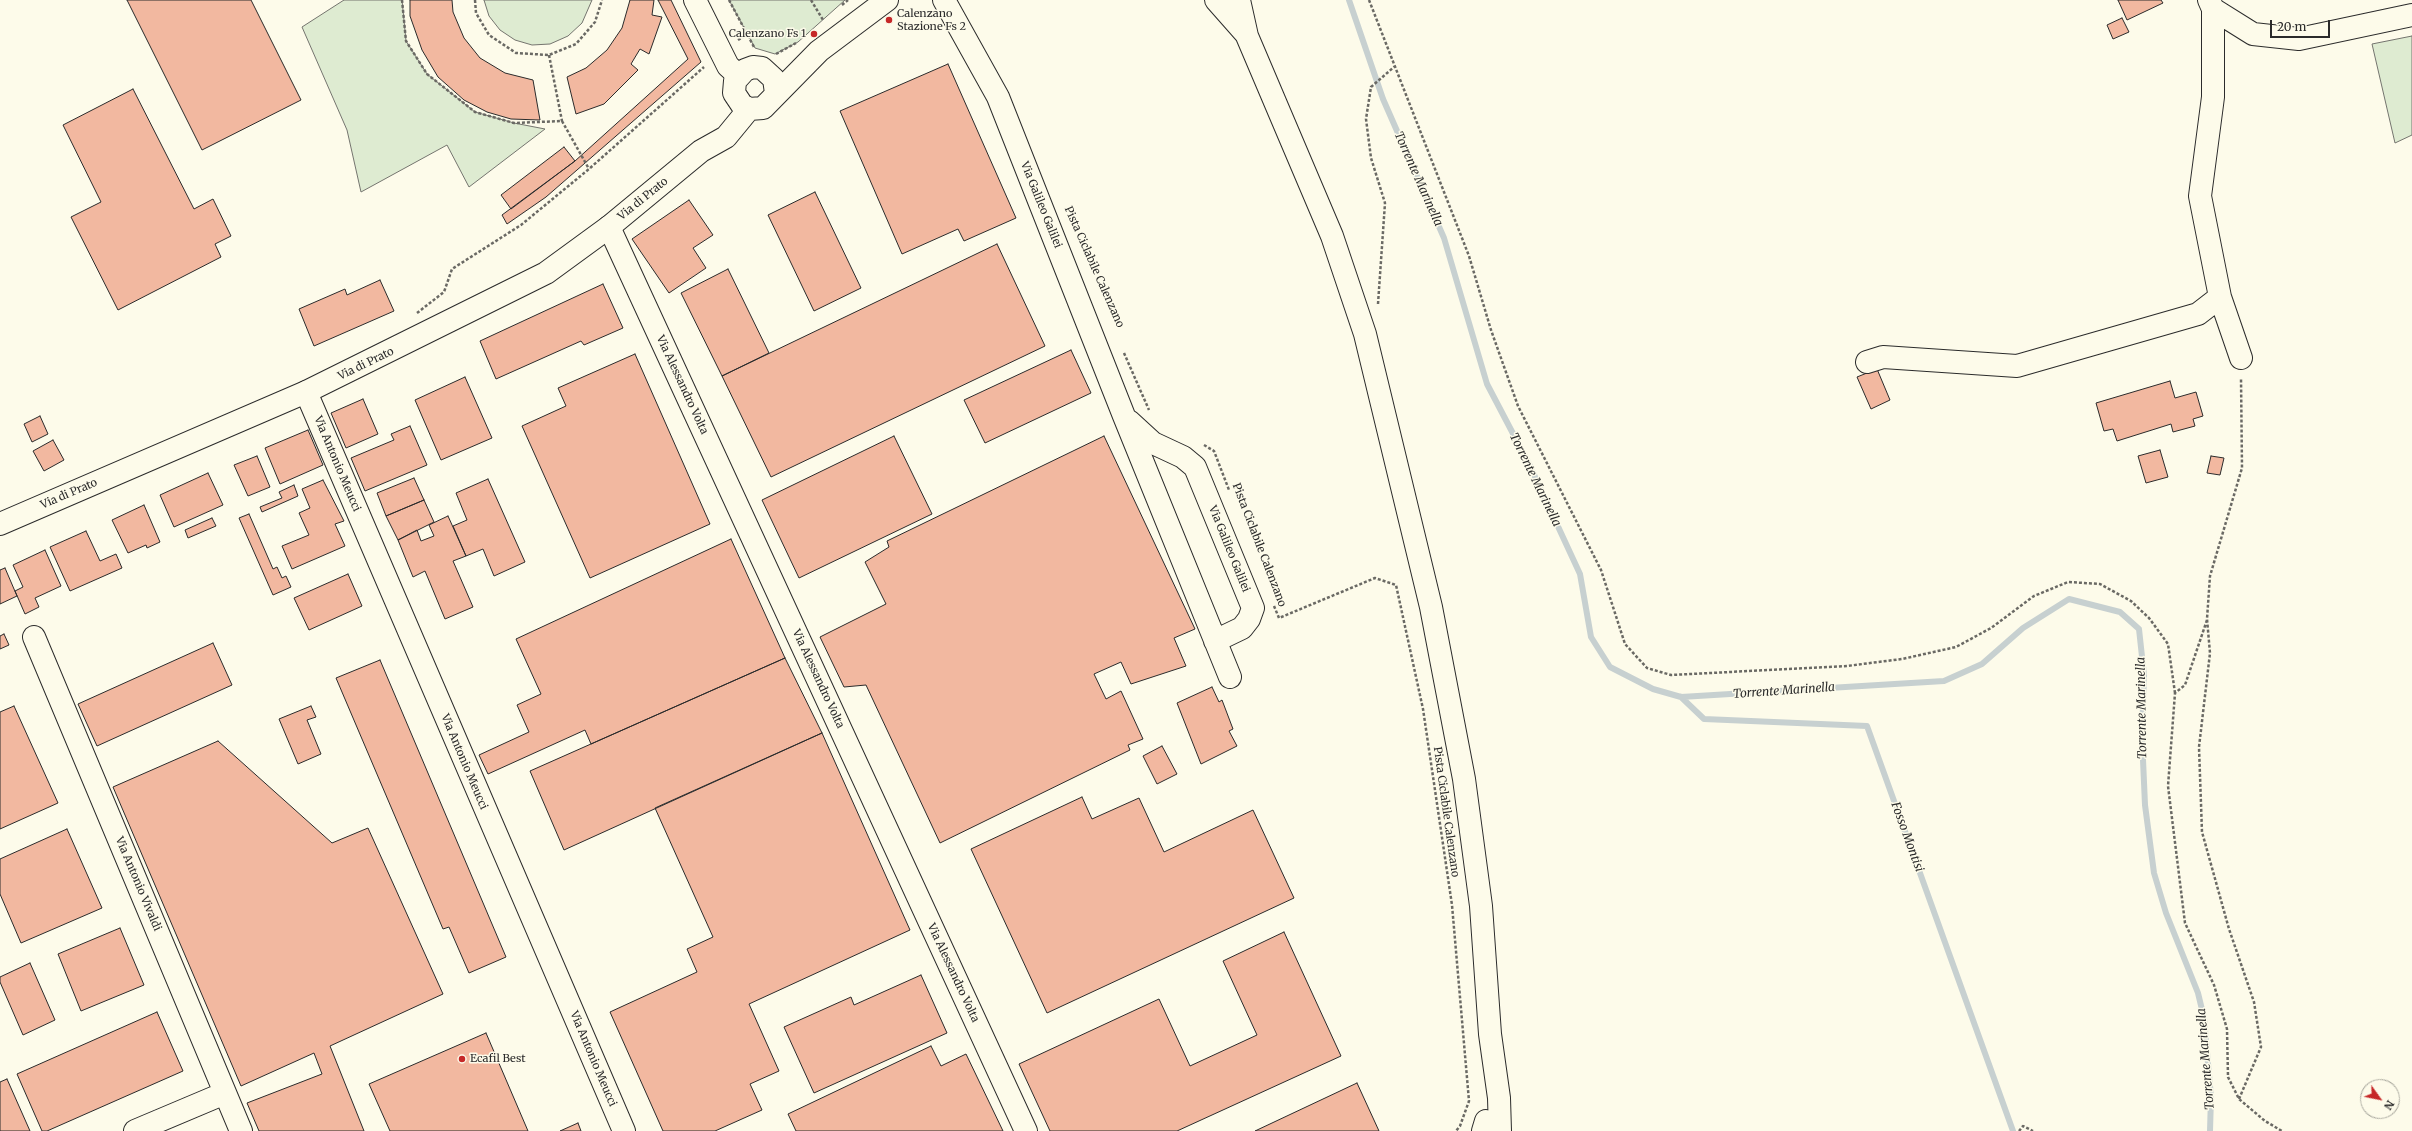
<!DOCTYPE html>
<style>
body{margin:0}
#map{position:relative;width:2412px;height:1131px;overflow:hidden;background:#fdfbea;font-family:Merriweather,serif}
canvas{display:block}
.north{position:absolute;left:2360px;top:1079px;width:40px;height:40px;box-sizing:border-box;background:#fdfbea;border:1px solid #a9a89e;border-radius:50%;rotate:123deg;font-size:11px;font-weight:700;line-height:16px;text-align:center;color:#2b2b2b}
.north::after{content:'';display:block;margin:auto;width:14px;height:18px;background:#c62828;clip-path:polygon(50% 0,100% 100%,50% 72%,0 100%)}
.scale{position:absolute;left:2270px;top:20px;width:60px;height:18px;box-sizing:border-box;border:2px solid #2b2b2b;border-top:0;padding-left:5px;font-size:12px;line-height:14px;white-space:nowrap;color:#2b2b2b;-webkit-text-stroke:3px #fdfbea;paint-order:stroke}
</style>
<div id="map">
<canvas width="2412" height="1131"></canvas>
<div class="north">N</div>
<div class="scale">20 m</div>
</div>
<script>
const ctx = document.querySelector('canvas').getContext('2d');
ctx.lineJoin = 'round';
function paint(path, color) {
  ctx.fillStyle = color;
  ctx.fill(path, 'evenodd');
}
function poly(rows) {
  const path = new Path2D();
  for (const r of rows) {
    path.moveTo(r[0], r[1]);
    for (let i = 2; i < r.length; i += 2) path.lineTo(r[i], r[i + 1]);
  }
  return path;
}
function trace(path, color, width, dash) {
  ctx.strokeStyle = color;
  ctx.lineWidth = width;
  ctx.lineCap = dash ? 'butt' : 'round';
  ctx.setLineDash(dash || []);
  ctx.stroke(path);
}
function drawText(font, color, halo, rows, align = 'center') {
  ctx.font = font + ' Merriweather,serif';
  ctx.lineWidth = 3;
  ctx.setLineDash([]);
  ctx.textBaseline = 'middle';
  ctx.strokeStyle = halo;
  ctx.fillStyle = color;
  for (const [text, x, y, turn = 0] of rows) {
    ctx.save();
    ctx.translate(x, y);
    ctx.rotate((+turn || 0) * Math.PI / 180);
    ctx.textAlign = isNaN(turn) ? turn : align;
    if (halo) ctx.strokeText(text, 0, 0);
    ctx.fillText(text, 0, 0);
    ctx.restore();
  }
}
const green = poly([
 [344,0,402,0,406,41,427,74,475,112,514,123,545,129,469,187,447,145,361,192,347,130,302,27,344,0],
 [484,0,592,0,582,23,568,36,550,44,532,45,515,40,500,30,489,16,484,0],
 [729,0,845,0,798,42,775,54,755,48,729,0],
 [2412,36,2412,135,2395,143,2372,44,2412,36]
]);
paint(green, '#deebd1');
trace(green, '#74746e', 1);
trace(poly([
 [1349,0,1383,99,1444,238,1487,384,1530,466,1580,574,1591,637,1610,667,1653,689,1681,697,1944,681,1982,664,2023,628,2069,599,2120,612,2139,629,2144,675,2142,737,2145,805,2154,873,2166,913,2198,993,2204,1018,2211,1097,2210,1131],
 [1681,697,1704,719,1867,726,2013,1131]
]), '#c7d0d0', 6);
const building = poly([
 [127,0,251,0,301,100,202,150,127,0],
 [410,0,452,0,453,12,464,38,480,58,505,73,533,80,540,120,511,119,487,112,464,100,438,77,422,50,410,16,410,0],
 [630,0,654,0,652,15,662,17,649,54,640,49,631,64,638,70,604,104,576,114,567,77,586,68,607,50,622,28,630,0],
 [658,0,671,0,701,62,546,197,507,224,502,215,575,161,688,59,658,0],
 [2118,0,2161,0,2163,3,2127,20,2118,0],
 [2122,18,2129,32,2113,39,2107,25,2122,18],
 [948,64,1016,218,964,241,958,229,902,254,840,111,948,64],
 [133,89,194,209,213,199,231,236,215,244,221,257,118,310,71,217,101,202,63,125,133,89],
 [564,147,575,161,511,209,501,195,564,147],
 [815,192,861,288,814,311,768,215,815,192],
 [689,200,713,235,693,248,706,268,669,293,632,239,689,200],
 [997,244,1045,346,771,477,722,376,997,244],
 [728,269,769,353,722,376,681,293,728,269],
 [380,280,394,311,314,346,299,309,345,289,347,295,380,280],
 [603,284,623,328,584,345,581,341,496,379,480,341,603,284],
 [1071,350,1091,393,985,443,964,400,1071,350],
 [635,354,710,524,590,578,522,426,566,406,558,388,635,354],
 [1877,369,1890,400,1871,409,1857,377,1877,369],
 [465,377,492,438,441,460,415,400,465,377],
 [2170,381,2175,398,2196,392,2203,416,2193,419,2195,426,2173,432,2171,424,2117,441,2113,429,2104,431,2096,403,2170,381],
 [363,399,378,434,346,448,331,413,363,399],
 [40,416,48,434,32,442,24,424,40,416],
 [410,426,427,465,365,491,351,458,394,440,391,434,410,426],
 [308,430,323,465,280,484,265,448,308,430],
 [894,436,932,514,799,578,762,500,894,436],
 [1104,436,1195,629,1174,638,1186,666,1131,684,1121,662,1094,674,1106,699,1121,691,1143,739,1128,745,1130,750,940,843,866,685,844,687,820,637,886,604,865,562,889,547,887,541,1104,436],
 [53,440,64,460,44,471,33,451,53,440],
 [2160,450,2168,477,2146,483,2138,456,2160,450],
 [257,456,270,487,248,496,234,465,257,456],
 [2211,456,2224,458,2220,475,2207,473,2211,456],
 [208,473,223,505,174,527,160,495,208,473],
 [414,478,424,500,386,516,377,493,414,478],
 [488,479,525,562,494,576,483,549,466,556,453,526,467,520,456,493,488,479],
 [323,480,344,521,335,524,345,546,292,569,282,546,309,535,299,513,310,508,302,489,323,480],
 [294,485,298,496,262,512,260,507,282,498,279,492,294,485],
 [424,500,434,522,398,540,386,516,424,500],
 [144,505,160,542,147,548,146,545,128,553,112,520,144,505],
 [249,514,273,569,277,567,282,578,286,576,291,587,273,595,239,518,249,514],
 [448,516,466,556,453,561,473,607,445,619,425,571,413,577,398,540,417,530,421,541,434,536,429,525,448,516],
 [212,518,216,526,188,538,185,530,212,518],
 [86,531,100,561,116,554,122,568,70,591,50,547,86,531],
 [731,539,785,658,591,744,585,730,488,774,479,755,529,732,517,705,541,694,516,639,731,539],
 [45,550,61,586,35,598,39,607,25,614,15,591,23,587,13,565,45,550],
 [5,568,17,596,0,604,0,570,5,568],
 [348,574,362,606,309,630,294,598,348,574],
 [4,634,9,645,0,649,0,636,4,634],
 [213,643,232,685,97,746,78,704,213,643],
 [785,658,822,733,564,850,530,771,785,658],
 [380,660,506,957,469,973,449,927,443,929,336,678,380,660],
 [1212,687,1219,702,1222,700,1233,729,1229,731,1237,746,1201,764,1177,703,1212,687],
 [14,706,58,803,0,829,0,712,14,706],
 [311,706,316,717,307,720,321,754,298,764,279,719,311,706],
 [822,733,910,930,749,1004,779,1071,750,1084,762,1110,715,1131,663,1131,610,1012,697,972,687,949,713,937,655,808,822,733],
 [218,741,332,843,368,828,443,994,330,1046,364,1131,259,1131,247,1103,322,1074,314,1053,241,1086,113,787,218,741],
 [1162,746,1177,774,1157,784,1143,756,1162,746],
 [1082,797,1092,819,1139,798,1164,852,1253,810,1294,898,1047,1013,971,849,1082,797],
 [67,829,102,908,21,943,0,894,0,859,67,829],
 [120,928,144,985,81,1011,58,954,120,928],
 [1284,932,1341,1056,1177,1131,1050,1131,1019,1064,1159,999,1190,1066,1257,1035,1223,961,1284,932],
 [30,963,55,1020,23,1035,0,982,0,977,30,963],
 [921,975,947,1033,814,1093,784,1027,851,997,854,1005,921,975],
 [157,1012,183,1071,47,1131,42,1131,17,1074,157,1012],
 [486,1033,528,1131,390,1131,369,1084,486,1033],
 [931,1046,941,1066,966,1054,1003,1131,796,1131,788,1114,931,1046],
 [7,1079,30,1131,0,1131,0,1082,7,1079],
 [1357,1083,1379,1131,1255,1131,1357,1083],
 [578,1123,581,1131,560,1131,578,1123]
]);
paint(building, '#f2b8a0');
trace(building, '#2b2b2b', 1);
const minor = poly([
 [695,0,728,66,738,75],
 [944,0,998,97,1124,416,1230,677],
 [2209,0,2213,9,2253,34,2299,39,2412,15],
 [2213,9,2213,97,2200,196,2220,297,2241,358],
 [609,227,1026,1131],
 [1867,362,1883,357,2017,366,2198,314,2220,297],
 [306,392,624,1131],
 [1129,421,1153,443,1183,457,1195,467,1253,608,1249,619,1242,628,1215,641],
 [34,637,241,1131],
 [135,1131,225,1093],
 [1483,1131,1486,1121]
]);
const major = poly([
 [1216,0,1246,34],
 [1239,0,1247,36,1332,236,1365,334,1431,607,1464,779,1481,906,1490,1034,1499,1098,1500,1131],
 [776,93,774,79,762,68,753,67,745,70,735,81,734,93,742,105,749,109,763,108,819,51,887,0],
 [0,524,306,392,546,273,609,227,701,151,726,137,749,109]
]);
trace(minor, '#2b2b2b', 24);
trace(major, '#2b2b2b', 24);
trace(poly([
 [402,0,406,41,427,74,475,112,514,123,562,121,589,169],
 [475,0,476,13,489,35,516,53,549,55,576,44,595,22,602,0],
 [729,0,754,47],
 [811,0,823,20],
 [1369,0,1469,256,1491,330,1518,406,1601,570,1625,644,1647,668,1671,675,1847,666,1902,659,1956,647,1991,628,2034,596,2068,582,2100,584,2131,601,2149,618,2168,644,2175,693],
 [842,5,848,0],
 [738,40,746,35],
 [776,54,796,43],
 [549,55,562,121],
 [1378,304,1385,203,1371,158,1366,119,1371,87,1394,67],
 [417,313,444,292,452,269,521,225,589,169,704,67],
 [1124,353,1149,410],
 [1204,445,1214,451,1229,490],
 [1274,606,1279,618,1375,578,1396,585,1423,709,1452,905,1469,1101,1460,1126,1456,1131],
 [2207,620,2185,685,2175,693,2168,786,2185,923,2214,985,2227,1029,2228,1077,2239,1099,2265,1121,2282,1131],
 [2239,1099,2261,1047,2254,1002,2229,929,2202,832,2199,747,2210,653,2207,619,2210,576,2242,468,2241,378],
 [2019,1131,2023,1126,2033,1131]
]), '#6a6964', 2.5, [3, 2]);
trace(minor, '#fdfbea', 22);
trace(major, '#fdfbea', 22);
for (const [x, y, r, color] of [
 [889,20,4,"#c62828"],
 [814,34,4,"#c62828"],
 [462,1059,4,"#c62828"]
]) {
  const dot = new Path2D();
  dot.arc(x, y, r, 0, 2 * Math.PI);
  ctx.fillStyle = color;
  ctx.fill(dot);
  trace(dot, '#fdfbea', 1.5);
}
drawText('11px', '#2b2b2b', '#fdfbea', [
 ["Calenzano",897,14],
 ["Stazione Fs 2",897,27],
 ["Calenzano Fs 1",806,34,"right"],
 ["Ecafil Best",470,1059]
], 'left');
drawText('11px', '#2b2b2b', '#fdfbea', [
 ["Via di Prato",643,199,-39],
 ["Via Galileo Galilei",1041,205,68],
 ["Pista Ciclabile Calenzano",1094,267,66],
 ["Via di Prato",366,364,-26],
 ["Via Alessandro Volta",682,385,65],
 ["Via Antonio Meucci",337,464,67],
 ["Via di Prato",69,494,-23],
 ["Pista Ciclabile Calenzano",1259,545,69],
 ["Via Galileo Galilei",1229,549,68],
 ["Via Alessandro Volta",818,679,65],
 ["Via Antonio Meucci",464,762,67],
 ["Pista Ciclabile Calenzano",1446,812,82],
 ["Via Antonio Vivaldi",138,884,67],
 ["Via Alessandro Volta",953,973,65],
 ["Via Antonio Meucci",593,1059,67]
]);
drawText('italic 12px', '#2b2b2b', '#fdfbea', [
 ["Torrente Marinella",1418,179,66],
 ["Torrente Marinella",1535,480,64],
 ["Torrente Marinella",1784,691,-4],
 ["Torrente Marinella",2142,708,-91],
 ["Fosso Montisi",1907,837,70],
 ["Torrente Marinella",2206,1059,-95]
]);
</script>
